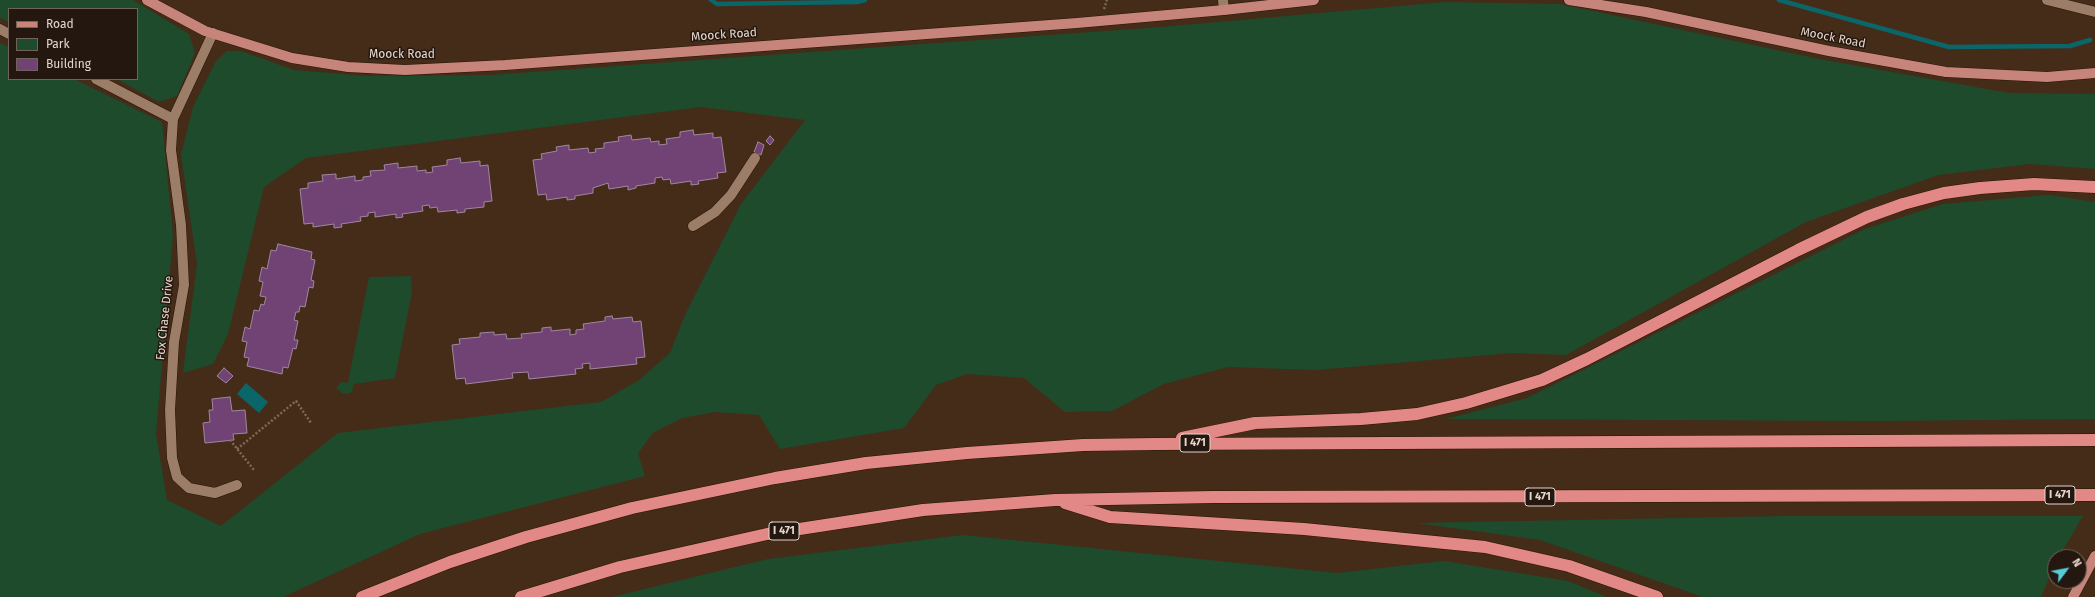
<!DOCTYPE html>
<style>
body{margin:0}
#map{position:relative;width:2095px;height:597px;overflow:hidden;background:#452c19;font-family:"Fira Sans",sans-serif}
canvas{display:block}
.legend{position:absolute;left:8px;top:8px;width:130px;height:72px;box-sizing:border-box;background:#23170f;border:1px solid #71635a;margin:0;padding:5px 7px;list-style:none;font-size:12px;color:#e6d6ca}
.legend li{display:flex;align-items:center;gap:8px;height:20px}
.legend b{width:20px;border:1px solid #71635a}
.north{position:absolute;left:2047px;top:549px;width:40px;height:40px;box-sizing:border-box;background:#23170f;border:1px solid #71635a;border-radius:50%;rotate:58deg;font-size:11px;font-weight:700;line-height:16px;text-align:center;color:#e6d6ca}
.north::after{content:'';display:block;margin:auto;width:14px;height:18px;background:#52ccd5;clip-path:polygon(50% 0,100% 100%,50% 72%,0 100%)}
</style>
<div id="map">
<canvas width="2095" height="597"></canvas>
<ul class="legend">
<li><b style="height:5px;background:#c6847b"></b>Road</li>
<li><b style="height:11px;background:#1e4b2b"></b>Park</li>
<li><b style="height:11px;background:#714374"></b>Building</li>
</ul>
<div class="north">N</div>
</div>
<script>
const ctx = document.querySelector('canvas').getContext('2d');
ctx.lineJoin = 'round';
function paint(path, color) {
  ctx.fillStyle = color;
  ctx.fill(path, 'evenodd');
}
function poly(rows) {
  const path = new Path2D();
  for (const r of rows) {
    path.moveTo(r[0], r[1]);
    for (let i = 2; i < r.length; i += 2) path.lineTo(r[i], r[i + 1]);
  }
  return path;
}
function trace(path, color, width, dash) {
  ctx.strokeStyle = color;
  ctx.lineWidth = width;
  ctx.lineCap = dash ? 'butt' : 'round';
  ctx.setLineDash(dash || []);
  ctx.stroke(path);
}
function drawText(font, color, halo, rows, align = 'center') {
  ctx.font = font + ' "Fira Sans",sans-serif';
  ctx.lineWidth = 3;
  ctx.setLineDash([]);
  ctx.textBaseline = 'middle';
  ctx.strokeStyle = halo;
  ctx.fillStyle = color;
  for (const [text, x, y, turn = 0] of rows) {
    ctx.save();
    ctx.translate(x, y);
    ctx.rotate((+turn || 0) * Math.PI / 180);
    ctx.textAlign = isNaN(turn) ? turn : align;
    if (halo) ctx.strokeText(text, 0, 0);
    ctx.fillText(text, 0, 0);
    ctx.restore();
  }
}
paint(poly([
 [0,0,133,0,189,34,195,53,177,96,159,102,117,79,137,79,137,9,9,9,9,22,0,18],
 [1445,2,1560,4,1819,59,2009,93,2095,94,2095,169,2030,164,1938,175,1806,222,1566,355,1512,353,1316,370,1228,367,1164,384,1112,411,1065,412,1024,378,967,374,936,385,904,428,780,449,759,415,715,412,682,418,653,433,638,453,645,476,420,534,283,597,0,597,0,43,9,47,9,79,74,79,162,122,173,235,156,434,167,500,221,526,338,433,601,402,639,380,670,353,685,315,741,204,805,120,701,107,306,158,264,187,228,334,213,364,183,373,197,264,181,155,193,107,216,61,227,51,241,51,294,70,366,76,491,75,1161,27],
 [2049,195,2095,202,2095,419,1877,421,1446,419,1527,398,1865,229,1943,204],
 [411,276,412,292,395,378,354,384,352,392,347,394,342,393,336,388,341,382,348,383,369,277],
 [1784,516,2083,516,2059,557,2055,557,2055,564,2041,597,1703,597,1540,540,1416,523],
 [963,535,1337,573,1444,561,1568,581,1607,597,612,597,768,559]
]), '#1e4b2b');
paint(poly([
 [246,383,268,402,259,413,237,394]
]), '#0b666a');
trace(poly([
 [711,0,717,4,857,2,865,0],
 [1779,0,1949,47,2070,46,2090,40]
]), '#0b666a', 4.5);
const building = poly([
 [693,130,694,135,713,133,713,138,721,137,726,172,717,173,718,178,698,181,699,184,691,185,691,181,671,184,670,179,663,180,662,177,655,178,655,183,636,186,636,188,628,190,628,186,609,189,608,183,593,188,593,193,575,196,575,199,567,200,567,197,547,200,546,194,538,195,533,160,542,159,541,154,557,151,556,147,569,145,569,150,588,148,589,153,596,152,595,149,604,148,604,143,619,141,618,137,631,135,632,140,650,138,651,142,659,141,659,145,667,144,666,139,680,137,680,132,693,130],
 [770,136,774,140,770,145,766,141,770,136],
 [758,142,764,145,761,155,754,152,758,142],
 [460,158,461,163,480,161,480,166,488,165,492,201,484,202,484,207,465,209,465,212,457,213,457,210,438,212,437,207,430,208,429,205,422,206,423,211,402,214,403,217,396,218,396,214,375,217,375,212,368,213,368,216,360,217,361,221,341,224,342,227,334,228,334,224,313,227,313,223,304,224,300,189,308,188,308,183,323,181,322,175,336,174,336,179,355,176,355,181,363,180,363,177,371,176,370,171,385,170,384,165,398,163,398,168,417,166,417,171,426,170,426,173,433,172,432,167,447,165,447,160,460,158],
 [278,244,312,252,311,259,315,260,311,280,314,281,313,288,309,287,305,307,300,306,299,312,296,312,294,320,298,321,294,340,298,340,296,349,293,348,288,368,283,367,282,374,247,366,249,358,244,357,247,342,242,341,245,327,250,329,254,310,259,311,261,304,264,305,266,297,260,296,263,282,259,281,262,267,267,269,271,250,276,251,278,244],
 [612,316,613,319,632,317,633,322,641,321,645,357,636,358,637,364,590,369,590,363,582,364,583,368,575,369,576,374,529,379,528,372,512,373,513,378,466,384,465,378,456,379,452,345,460,344,459,339,480,337,480,333,494,332,494,335,506,334,507,339,522,338,521,334,542,332,542,328,551,327,551,331,570,329,570,335,576,334,576,330,584,329,583,324,605,321,605,317,612,316],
 [224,368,233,376,226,383,217,376,224,368],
 [230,397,232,411,245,410,247,433,233,434,234,440,205,443,203,423,210,422,209,410,213,410,212,399,230,397]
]);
paint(building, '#714374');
trace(building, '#a087a1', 1);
const minor = poly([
 [1223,0,1224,10],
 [2047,0,2095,12],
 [0,29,9,34],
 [213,33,173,119,171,150,181,225,184,285,174,342,170,410,172,458,177,477,189,488,215,493,237,485],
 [96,79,173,119],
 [693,226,715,212,731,195,755,158]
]);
const major = poly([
 [147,0,205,31,292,58,348,67,405,70,505,65,1077,23,1224,10,1314,0],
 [1569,0,1646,12,1829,51,1946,72,2047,77,2095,73],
 [2073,597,2095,556]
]);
const highway = poly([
 [1182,438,1255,423,1361,419,1417,414,1466,403,1542,380,1587,359,1798,250,1867,217,1903,204,1944,193,1980,188,2034,184,2095,187],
 [1065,503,1110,517,1304,529,1485,547,1569,566,1657,597],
 [362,597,450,562,526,537,632,508,775,478,866,463,967,453,1083,445,1156,444,2095,440],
 [521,597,620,567,767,534,923,510,1055,500,1213,497,2095,495]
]);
trace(minor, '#2a1402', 11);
trace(major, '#2a1402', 11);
trace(highway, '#2a1402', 13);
trace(poly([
 [1104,9,1107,0],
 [230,440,254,470],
 [237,449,296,401,311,423]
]), '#7f6959', 2.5, [2, 2]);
trace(minor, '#9b7d68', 10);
trace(major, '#c6847b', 10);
trace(highway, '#e28988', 12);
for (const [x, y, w] of [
 [1195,443,30],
 [2060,495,30],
 [1540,497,30],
 [784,531,30]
]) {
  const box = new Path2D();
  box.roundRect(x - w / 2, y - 9, w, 18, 3);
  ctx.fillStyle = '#23170f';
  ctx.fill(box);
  trace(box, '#e6d6ca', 1);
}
drawText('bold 11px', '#e6d6ca', null, [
 ["I 471",1195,443],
 ["I 471",2060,495],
 ["I 471",1540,497],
 ["I 471",784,531]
]);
drawText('12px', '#e6d6ca', '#23170f', [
 ["Moock Road",724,35,-4],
 ["Moock Road",1833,38,11],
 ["Moock Road",402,55],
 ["Fox Chase Drive",165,318,-84]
]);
</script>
